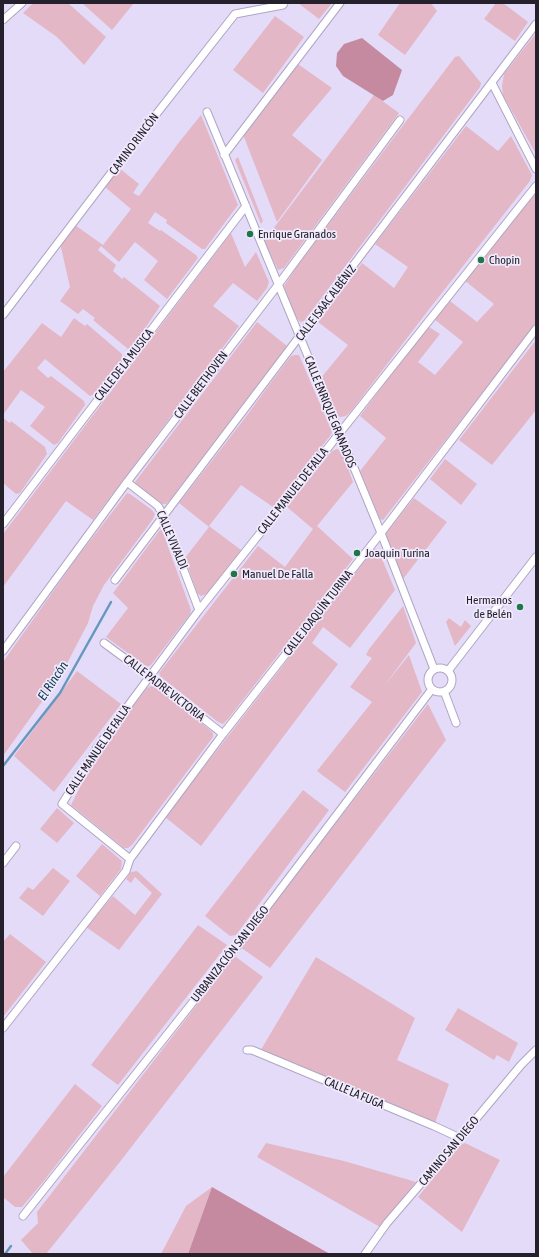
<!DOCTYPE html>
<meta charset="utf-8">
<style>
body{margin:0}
#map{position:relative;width:539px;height:1257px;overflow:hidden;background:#e4dbf9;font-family:"Asap Condensed",sans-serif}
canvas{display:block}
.frame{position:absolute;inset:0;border:4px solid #25212c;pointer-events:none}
</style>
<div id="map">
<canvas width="539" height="1257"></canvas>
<div class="frame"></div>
</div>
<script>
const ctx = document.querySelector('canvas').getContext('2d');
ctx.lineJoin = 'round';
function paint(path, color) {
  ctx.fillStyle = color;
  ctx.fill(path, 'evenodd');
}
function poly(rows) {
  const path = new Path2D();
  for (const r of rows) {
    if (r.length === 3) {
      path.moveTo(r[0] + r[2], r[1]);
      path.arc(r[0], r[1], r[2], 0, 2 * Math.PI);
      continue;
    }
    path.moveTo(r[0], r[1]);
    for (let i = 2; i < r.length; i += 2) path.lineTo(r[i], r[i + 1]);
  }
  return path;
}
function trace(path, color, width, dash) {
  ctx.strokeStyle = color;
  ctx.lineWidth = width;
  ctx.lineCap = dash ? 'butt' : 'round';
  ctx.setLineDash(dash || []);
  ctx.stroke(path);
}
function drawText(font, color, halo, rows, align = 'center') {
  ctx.font = font + ' "Asap Condensed",sans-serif';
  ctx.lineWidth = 3.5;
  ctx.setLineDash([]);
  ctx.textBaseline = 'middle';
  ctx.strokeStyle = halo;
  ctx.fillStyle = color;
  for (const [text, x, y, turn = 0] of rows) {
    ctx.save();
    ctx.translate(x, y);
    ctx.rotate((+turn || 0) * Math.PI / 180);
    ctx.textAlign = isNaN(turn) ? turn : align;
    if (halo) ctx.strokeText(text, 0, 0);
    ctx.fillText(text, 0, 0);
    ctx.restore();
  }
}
paint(poly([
 [33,3,68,3,106,37,84,65,57,37,23,13],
 [82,3,134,3,112,30],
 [298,3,332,3,319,19],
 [400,3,431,3,437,11,405,55,378,35],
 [496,3,503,3,528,22,515,41,484,19],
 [275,16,304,37,263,93,233,70],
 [536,33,536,154,503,95,502,86,504,74],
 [459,56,481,83,480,87,304,321,300,322,294,314,284,286,298,265,398,132,455,57],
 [295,62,332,88,292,135,322,160,277,222,244,137,244,129],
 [374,95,399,113,284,268,278,270,264,241],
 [201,115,238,205,205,249,202,249,166,223,167,220,155,212,148,223,160,231,161,230,196,255,198,258,167,299,144,280,158,261,135,242,119,262,101,246,98,250,116,265,113,271,122,279,124,277,160,306,131,349,128,349,93,320,95,318,83,309,78,314,60,301,70,287,60,243,75,225,103,245,131,209,105,187,119,168,139,184,133,193,139,196,180,141],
 [466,126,498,151,511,136,532,175,530,181,430,308,352,410,346,416,340,417,336,415,320,379,348,345,318,322,362,263,394,288,408,267,375,244],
 [238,157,263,221,261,224,235,160],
 [536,193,536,324,383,520,380,519,360,471,386,438,360,416,418,339,429,327,440,334,418,362,435,375,463,342,434,319,450,301,477,322,494,304,464,280],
 [231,233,245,267,256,252,269,282,267,288,257,301,233,283,213,306,239,326,93,520,66,501,3,587,3,534],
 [74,318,85,326,87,324,122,354,122,359,95,394,90,396,45,359,37,368,48,378,51,376,84,401,85,405,58,443,54,445,30,426,45,407,21,390,3,415,3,372,42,323,61,337],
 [257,322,287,346,170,500,166,504,163,504,155,501,136,486,135,482],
 [536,340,536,410,492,465,459,440],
 [295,355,299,355,332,432,330,436,273,507,241,485,209,526,241,550,207,594,201,596,197,593,185,558,209,527,179,503,245,418,272,381,291,356],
 [3,418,10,423,11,421,45,447,47,454,20,493,16,494,3,483],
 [337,449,342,452,353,482,317,526,353,559,228,719,223,724,218,722,160,676,159,673,258,546,285,567,313,529,287,507,332,451],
 [445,459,477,484,461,505,430,479],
 [127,493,130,494,152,510,155,514,153,519,104,585,93,606,88,623,61,675,3,756,3,662,76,559],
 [414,498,447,522,403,579,387,539,386,533],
 [160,530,162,530,191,610,190,614,151,665,147,667,106,637,128,608,113,593],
 [374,549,378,549,380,554,395,590,350,648,323,627,312,643,338,664,201,846,165,817],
 [403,606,416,643,384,686,409,655,422,692,345,792,317,771,372,702,350,687,372,658,366,655,369,649],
 [449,618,461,627,465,620,471,626,455,646,446,622],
 [77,671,121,704,54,792,14,756],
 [151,686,158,688,211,731,213,733,213,737,132,845,128,848,124,848,71,805,96,755,147,688],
 [428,704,446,740,270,968,240,947],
 [303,790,329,810,236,935,230,936,205,916],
 [57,808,74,823,57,843,40,829],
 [102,844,122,861,121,869,100,896,76,876],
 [53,868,70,881,43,916,19,898,28,887,33,890],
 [137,871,162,894,119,950,86,927,113,896,135,915,152,893,135,877,131,883,126,879,131,872],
 [198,925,227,945,118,1085,91,1065],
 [10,934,46,962,3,1017,3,942],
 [236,957,263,977,119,1163,46,1254,33,1254,21,1240,38,1223,37,1212,233,958],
 [316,957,415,1018,397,1060,449,1084,434,1126,259,1053],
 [458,1008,518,1043,509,1062,497,1055,494,1060,445,1030],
 [75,1084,102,1106,43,1182,22,1207,15,1207,3,1197,3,1177],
 [266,1143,344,1161,416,1182,380,1227,257,1157],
 [465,1143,500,1160,462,1232,418,1197,460,1145],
 [212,1187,188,1254,161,1254,186,1206]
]), '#e3b7c6');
paint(poly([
 [362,38,402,70,393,95,383,101,343,76,336,66,337,53,344,44],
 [212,1187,289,1231,330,1254,188,1254]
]), '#c58a9f');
trace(poly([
 [3,766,60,693,111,602],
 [5,1254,11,1246]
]), '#6698be', 2.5);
const minor = poly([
 [3,20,22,3],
 [492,83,536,169],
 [207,112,381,533,434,669],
 [224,155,340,3],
 [3,315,143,131,235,14,283,5,284,3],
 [127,482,158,506,163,515,199,610],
 [3,524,246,206],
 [115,580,536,24],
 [104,643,149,676,223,734],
 [3,651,127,482,278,285,400,120],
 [440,680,12],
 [448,671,536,557],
 [444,691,456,723],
 [130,859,62,804,96,749,199,610,536,186],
 [3,863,16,846],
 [3,1028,126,871,130,859,223,734,381,533,536,329],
 [247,1050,252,1050,434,1126,460,1138],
 [23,1216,235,949,432,689],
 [365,1254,387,1223,460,1138,521,1065,536,1050]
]);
trace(minor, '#afa6c3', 9);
trace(minor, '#fff', 7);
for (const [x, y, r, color] of [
 [250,234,4,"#1e764a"],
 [481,260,4,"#1e764a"],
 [357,553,4,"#1e764a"],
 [234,574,4,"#1e764a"],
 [520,607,4,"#1e764a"]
]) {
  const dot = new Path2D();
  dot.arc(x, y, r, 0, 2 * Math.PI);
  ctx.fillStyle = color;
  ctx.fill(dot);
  trace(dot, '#f0eafd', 1.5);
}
drawText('12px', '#25212c', '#f0eafd', [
 ["CAMINO RINCÓN",134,144,-53],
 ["CALLE ISAAC ALBÉNIZ",326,303,-53],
 ["CALLE DE LA MUSICA",124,365,-52],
 ["CALLE BEETHOVEN",201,385,-53],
 ["CALLE ENRIQUE GRANADOS",330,412,68],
 ["CALLE MANUEL DE FALLA",293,491,-52],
 ["CALLE VIVALDI",172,540,67],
 ["CALLE JOAQUÍN TURINA",318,613,-52],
 ["CALLE PADRE VICTORIA",164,688,38],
 ["CALLE MANUEL DE FALLA",98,750,-56],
 ["URBANIZACIÓN SAN DIEGO",230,954,-52],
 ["CALLE LA FUGA",354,1093,23],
 ["CAMINO SAN DIEGO",449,1151,-50]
]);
drawText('12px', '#25212c', '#f0eafd', [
 ["Enrique Granados",258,234],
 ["Chopin",489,260],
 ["Joaquin Turina",365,553],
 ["Manuel De Falla",242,574],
 ["Hermanos",512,600,"right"],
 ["de Belén",512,614,"right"]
], 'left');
drawText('italic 13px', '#0e3751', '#f0eafd', [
 ["El Rincón",53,681,-57]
]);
</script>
